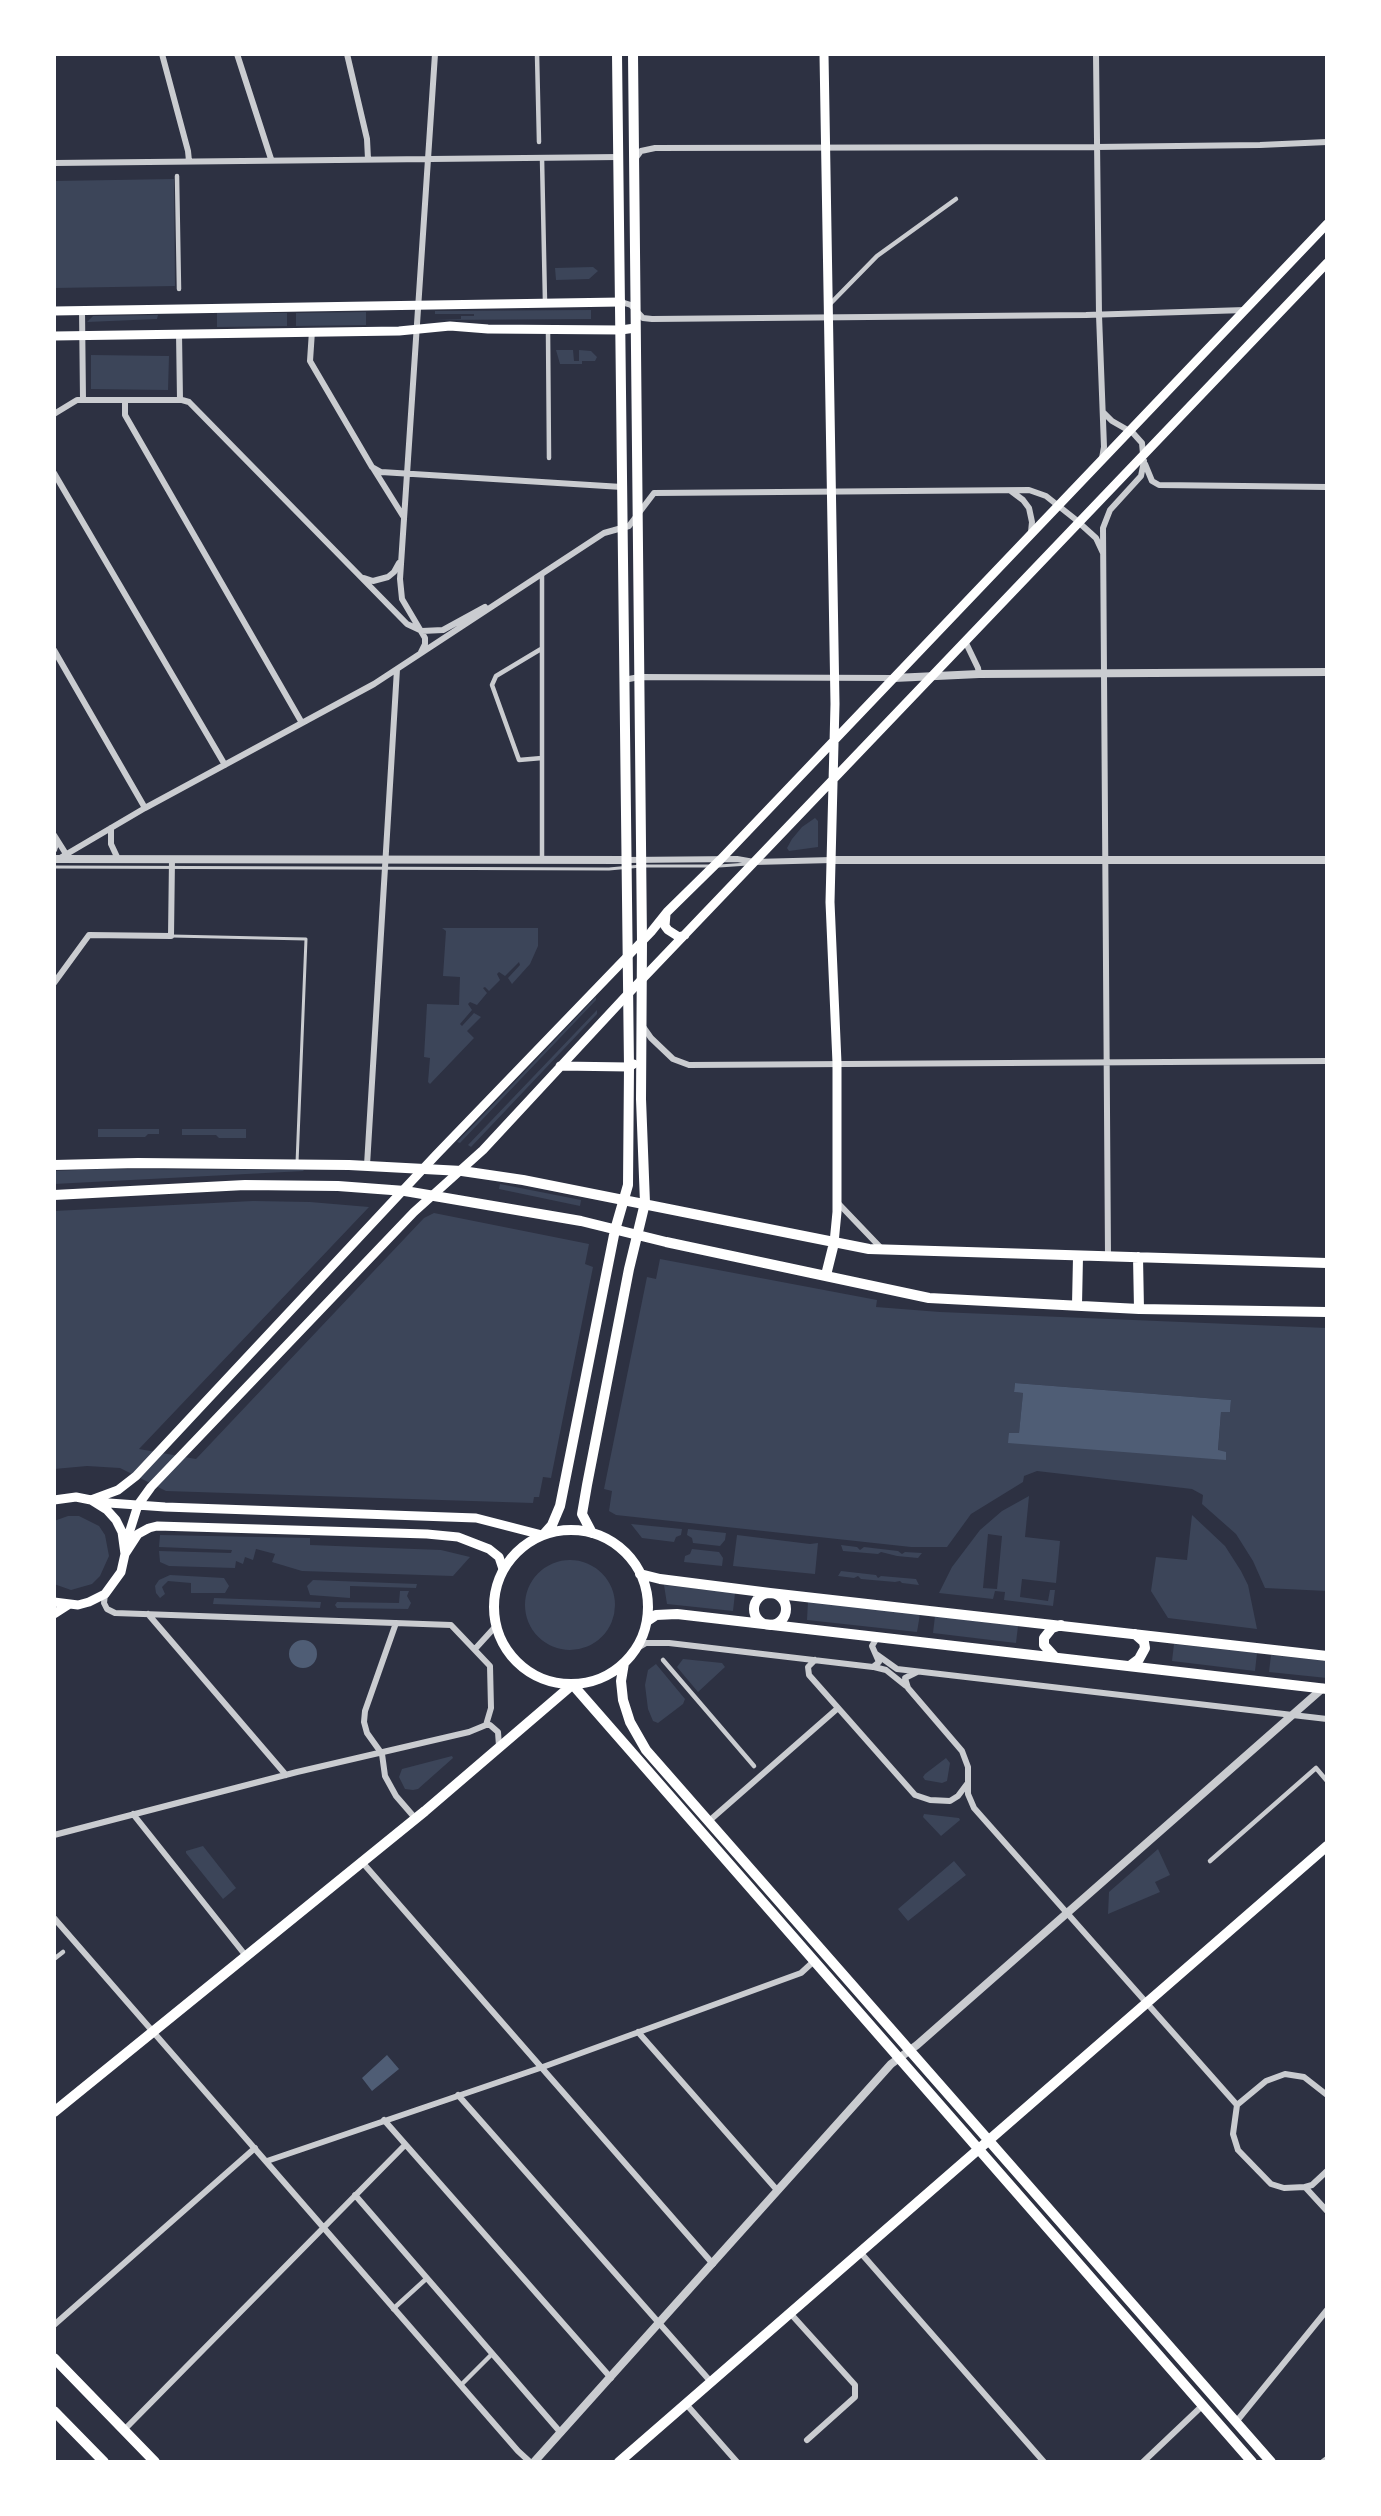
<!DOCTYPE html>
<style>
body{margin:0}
#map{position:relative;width:1381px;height:2516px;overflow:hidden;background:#2d3142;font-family:Raleway,sans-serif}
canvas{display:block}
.frame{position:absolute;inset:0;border:56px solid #fff;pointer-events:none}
</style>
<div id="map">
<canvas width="1381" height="2516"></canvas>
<div class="frame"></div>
</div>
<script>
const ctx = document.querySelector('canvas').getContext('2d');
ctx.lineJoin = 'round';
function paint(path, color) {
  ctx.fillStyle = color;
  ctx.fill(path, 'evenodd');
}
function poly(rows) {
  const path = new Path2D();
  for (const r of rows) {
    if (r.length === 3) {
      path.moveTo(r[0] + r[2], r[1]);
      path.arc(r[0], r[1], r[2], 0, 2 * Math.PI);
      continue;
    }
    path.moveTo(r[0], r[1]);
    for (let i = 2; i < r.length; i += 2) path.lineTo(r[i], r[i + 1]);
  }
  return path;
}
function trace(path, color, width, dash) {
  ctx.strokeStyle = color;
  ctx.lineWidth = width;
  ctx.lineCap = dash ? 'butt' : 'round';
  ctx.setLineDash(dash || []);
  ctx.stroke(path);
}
paint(poly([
 [174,179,175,286,54,288,54,181],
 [593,267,598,271,589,279,556,280,555,268],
 [591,310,591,319,435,320,461,319,461,316,474,316,474,314,435,314,435,311],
 [366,312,366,325,296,326,296,313],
 [217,313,287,313,287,326,217,327],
 [158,315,157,319,87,322,93,316],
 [556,350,573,350,574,361,579,361,579,350,591,351,597,357,595,361,582,361,582,364,560,364],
 [91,355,169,356,168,390,91,389],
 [815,818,818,821,818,847,789,851,787,848,792,839,802,827],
 [442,928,538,928,538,946,530,964,512,984,508,978,520,965,519,962,505,976,499,972,497,974,500,980,489,991,485,987,483,988,487,993,477,1005,470,1002,468,1004,472,1010,460,1024,462,1026,474,1013,481,1017,467,1031,474,1038,430,1084,428,1082,430,1058,424,1057,427,1004,459,1005,460,977,443,976,446,931],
 [596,997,596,1000,460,1143,457,1142],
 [597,1010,597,1014,471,1147,468,1145],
 [98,1129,159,1129,159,1134,148,1134,145,1137,98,1137],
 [182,1129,246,1129,246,1138,219,1138,216,1135,182,1135],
 [102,1169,303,1170,304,1171,54,1184,54,1171],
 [500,1184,581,1200,580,1206,499,1189],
 [253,1201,310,1202,369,1207,139,1449,196,1459,424,1218,434,1213,589,1244,585,1264,593,1267,551,1478,543,1477,539,1497,534,1497,533,1503,166,1491,120,1468,87,1466,54,1469,54,1211],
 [660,1259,877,1300,876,1307,940,1312,1327,1328,1327,1591,1265,1588,1253,1561,1236,1534,1202,1504,1203,1495,1192,1489,1037,1471,1024,1476,1023,1482,971,1514,947,1547,911,1547,616,1515,609,1511,612,1491,604,1489,647,1277,656,1279],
 [1015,1383,1231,1400,1230,1412,1221,1412,1218,1451,1009,1433,1019,1434,1023,1393,1014,1392],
 [1029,1496,1025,1537,1060,1541,1056,1583,1022,1579,1020,1597,1048,1601,1050,1590,1055,1590,1053,1606,1004,1600,1005,1592,995,1591,993,1599,939,1593,952,1567,980,1530,1002,1511],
 [988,1534,1002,1536,997,1589,983,1588],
 [1192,1515,1225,1546,1241,1571,1248,1585,1257,1629,1168,1618,1151,1591,1156,1557,1187,1560],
 [68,1516,79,1516,99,1526,105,1535,109,1556,100,1576,92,1584,71,1590,54,1584,54,1521],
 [631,1524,682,1529,681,1535,676,1537,674,1542,642,1538],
 [688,1529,726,1533,725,1540,720,1546,693,1543,692,1538,687,1535],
 [160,1535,310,1538,310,1545,441,1550,470,1557,453,1576,302,1571,272,1562,275,1554,256,1549,253,1560,245,1557,243,1564,236,1561,235,1568,169,1566,160,1562,159,1551,231,1553,232,1550,159,1547],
 [737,1535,810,1544,818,1543,815,1574,733,1566],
 [841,1545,857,1547,860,1550,864,1547,898,1551,902,1554,905,1552,922,1553,918,1558,897,1556,881,1552,878,1554,843,1551],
 [692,1549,719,1552,723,1558,722,1566,684,1562,685,1556,690,1554],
 [570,1605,45],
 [841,1571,876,1575,878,1578,881,1576,916,1579,919,1585,902,1583,900,1581,895,1582,861,1579,858,1576,854,1578,838,1576],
 [170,1575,224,1578,229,1586,225,1593,191,1593,191,1583,168,1581,162,1587,165,1594,160,1598,156,1593,155,1586,159,1580],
 [313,1580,417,1584,416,1588,350,1586,350,1598,310,1595,307,1586],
 [664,1585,735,1593,733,1611,667,1604],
 [400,1591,409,1591,407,1596,411,1603,408,1609,337,1608,335,1605,337,1602,399,1603],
 [214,1598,321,1602,320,1608,213,1604],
 [808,1601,920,1614,917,1632,807,1620],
 [935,1616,1018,1626,1016,1643,933,1633],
 [1174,1644,1257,1653,1255,1671,1172,1661],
 [1271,1655,1327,1661,1327,1678,1269,1672],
 [683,1659,722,1663,725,1667,698,1692,677,1667],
 [656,1664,685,1699,683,1704,658,1723,653,1721,648,1709,645,1685,648,1670],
 [452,1756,453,1758,418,1789,413,1790,405,1789,399,1777,402,1769],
 [946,1758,950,1763,947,1781,942,1783,925,1780,923,1777,925,1774],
 [924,1814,959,1818,960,1820,941,1836,923,1817],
 [203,1846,236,1888,223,1899,186,1853,186,1851],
 [1158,1849,1170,1875,1155,1882,1160,1892,1108,1914,1109,1892],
 [954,1861,966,1875,908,1921,898,1909]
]), '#3c4559');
paint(poly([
 [1015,1383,1231,1400,1230,1412,1221,1412,1218,1450,1226,1452,1226,1460,1008,1443,1009,1433,1019,1433,1023,1393,1014,1392],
 [303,1654,14],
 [387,2055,399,2069,372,2091,362,2078]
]), '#4f5d75');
trace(poly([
 [719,866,748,864],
 [54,867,609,869,641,866,709,866],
 [172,936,306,939,297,1163]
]), '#caccd0', 3);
trace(poly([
 [537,54,539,142],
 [542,158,545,302],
 [177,176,179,289],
 [830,304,877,256,956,199],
 [548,330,549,458],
 [542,574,542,860],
 [541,649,496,676,492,685,519,760,542,758],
 [663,1660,754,1766],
 [1210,1861,1316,1768,1327,1781],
 [54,1959,63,1952],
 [393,2309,426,2279],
 [461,2385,492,2354]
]), '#caccd0', 4.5);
trace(poly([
 [162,54,188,151,189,161],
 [237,54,271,159],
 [347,54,367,139,368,159],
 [1096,54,1099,315,1104,447,1102,458],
 [635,159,641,151,655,148,1096,147,1260,145,1327,142],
 [54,163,619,157],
 [621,302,631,305,643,318,652,319,1086,315,1245,310],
 [82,310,83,400],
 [312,331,310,361,372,467,381,472,622,487],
 [179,333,180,400],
 [125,400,125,415,302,723],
 [1103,412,1112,421,1133,433,1142,443,1143,454],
 [54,414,77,400,182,400,189,402,407,624,422,631,443,630,485,607],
 [1145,464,1152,481,1159,485,1327,487],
 [373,468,403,516],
 [54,473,225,765],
 [1011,491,1023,500,1029,508,1032,522,1031,532],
 [364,578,373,581,388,577,394,572,399,563],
 [965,641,978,668,979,674],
 [54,650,145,808],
 [421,652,425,644,425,638,402,599,400,579,435,54],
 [624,680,639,677,893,678],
 [111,828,111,844,118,859],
 [54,835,66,854],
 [54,850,57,841],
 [60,858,145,808,374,684,604,533,629,526,654,493,1029,490,1046,496,1075,519,1096,538,1103,553],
 [626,860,737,859,754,862,832,860],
 [54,983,89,935,171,936,172,859],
 [644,1028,651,1038,673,1059,689,1065,1327,1061],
 [367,1165,397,669],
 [837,1202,881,1248],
 [1108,1255,1103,528,1110,510,1141,476,1144,461],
 [105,1594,104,1603,107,1609,115,1613,451,1625,490,1666,491,1708,486,1725],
 [148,1614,286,1775],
 [396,1623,365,1711,364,1722,367,1733,382,1754,385,1776,396,1796,415,1818],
 [475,1649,495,1627],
 [636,1649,646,1643,669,1643,873,1667,879,1662,872,1646,878,1636],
 [876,1654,897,1669,1327,1719],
 [815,1660,808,1667,809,1675,915,1795,930,1800,950,1801,958,1796,967,1784],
 [874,1667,886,1670,906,1686],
 [917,1672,905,1678,908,1688,962,1751,968,1767,968,1794,974,1808,1237,2105,1233,2134,1238,2150,1271,2184,1284,2188,1305,2187,1327,2211],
 [486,1725,490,1725,498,1732,499,1746],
 [133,1814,246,1956],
 [709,1821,838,1708],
 [54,1835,297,1772,469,1732,486,1725],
 [362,1862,713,2264],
 [54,1918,518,2451,530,2462],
 [638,2032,777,2190],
 [458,2095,711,2382],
 [1237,2105,1266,2081,1285,2074,1304,2077,1327,2095],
 [384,2120,611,2378],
 [267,2161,540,2068,801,1973,813,1962],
 [1305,2187,1312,2185,1327,2171],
 [355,2195,561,2433],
 [860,2252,1044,2462],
 [790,2313,855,2385,855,2397,807,2440],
 [54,2325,255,2148],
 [686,2404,737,2462],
 [1236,2422,1327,2310],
 [124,2430,405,2145],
 [1143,2462,1202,2406],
 [1323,2462,1327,2459]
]), '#caccd0', 6);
trace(poly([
 [894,678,979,674,1327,672],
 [54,859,626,860],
 [832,860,1327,860],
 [534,2462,891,2064,917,2045,1323,1688]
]), '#caccd0', 8);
trace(poly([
 [824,54,835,704,830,902,837,1063,837,1212,834,1243],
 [54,311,621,302],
 [54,336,399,331,450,326,488,329,621,330,635,328],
 [666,914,665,926,668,930,679,937,685,935],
 [560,1066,629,1067,634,1064],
 [54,1500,76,1497,91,1500,107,1510,116,1520,122,1532,125,1554,121,1572,105,1594,89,1602,78,1605,54,1602],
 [91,1500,118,1490,136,1476,436,1155,651,932,667,912,721,859,1327,224],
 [95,1502,165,1507,476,1518,542,1535],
 [125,1546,138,1505,151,1487,414,1212,483,1150,626,996,1327,263],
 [125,1554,138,1534,149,1528,157,1526,427,1534,458,1537,489,1549,499,1557,503,1569],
 [54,1614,68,1605]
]), '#fff', 9);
trace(poly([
 [54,1165,138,1163,349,1165,462,1171,523,1180,869,1249,1327,1263],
 [54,1195,245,1185,338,1186,405,1191,581,1221,666,1242,929,1298,1139,1309,1327,1312],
 [1138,1257,1139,1309],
 [826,1275,834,1243],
 [1077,1305,1078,1257],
 [571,1607,77],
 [592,1533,582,1514,587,1485,629,1269,645,1203,641,1099,642,941,633,54],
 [544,1534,552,1525,560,1506,615,1230,628,1185,629,1067,617,54],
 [640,1574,660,1579,770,1593,1327,1656],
 [770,1609,16],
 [647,1621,656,1615,677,1614,1327,1689],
 [1054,1656,1044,1645,1044,1638,1052,1628,1061,1625],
 [624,1663,621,1681,623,1700,630,1722,646,1750,1271,2462],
 [1131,1665,1139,1659,1145,1648,1144,1642,1135,1634],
 [573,1685,1252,2462],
 [54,2112,425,1811,572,1685],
 [54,2358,155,2462],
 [54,2411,104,2462],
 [619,2462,1327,1846]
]), '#fff', 10);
</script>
